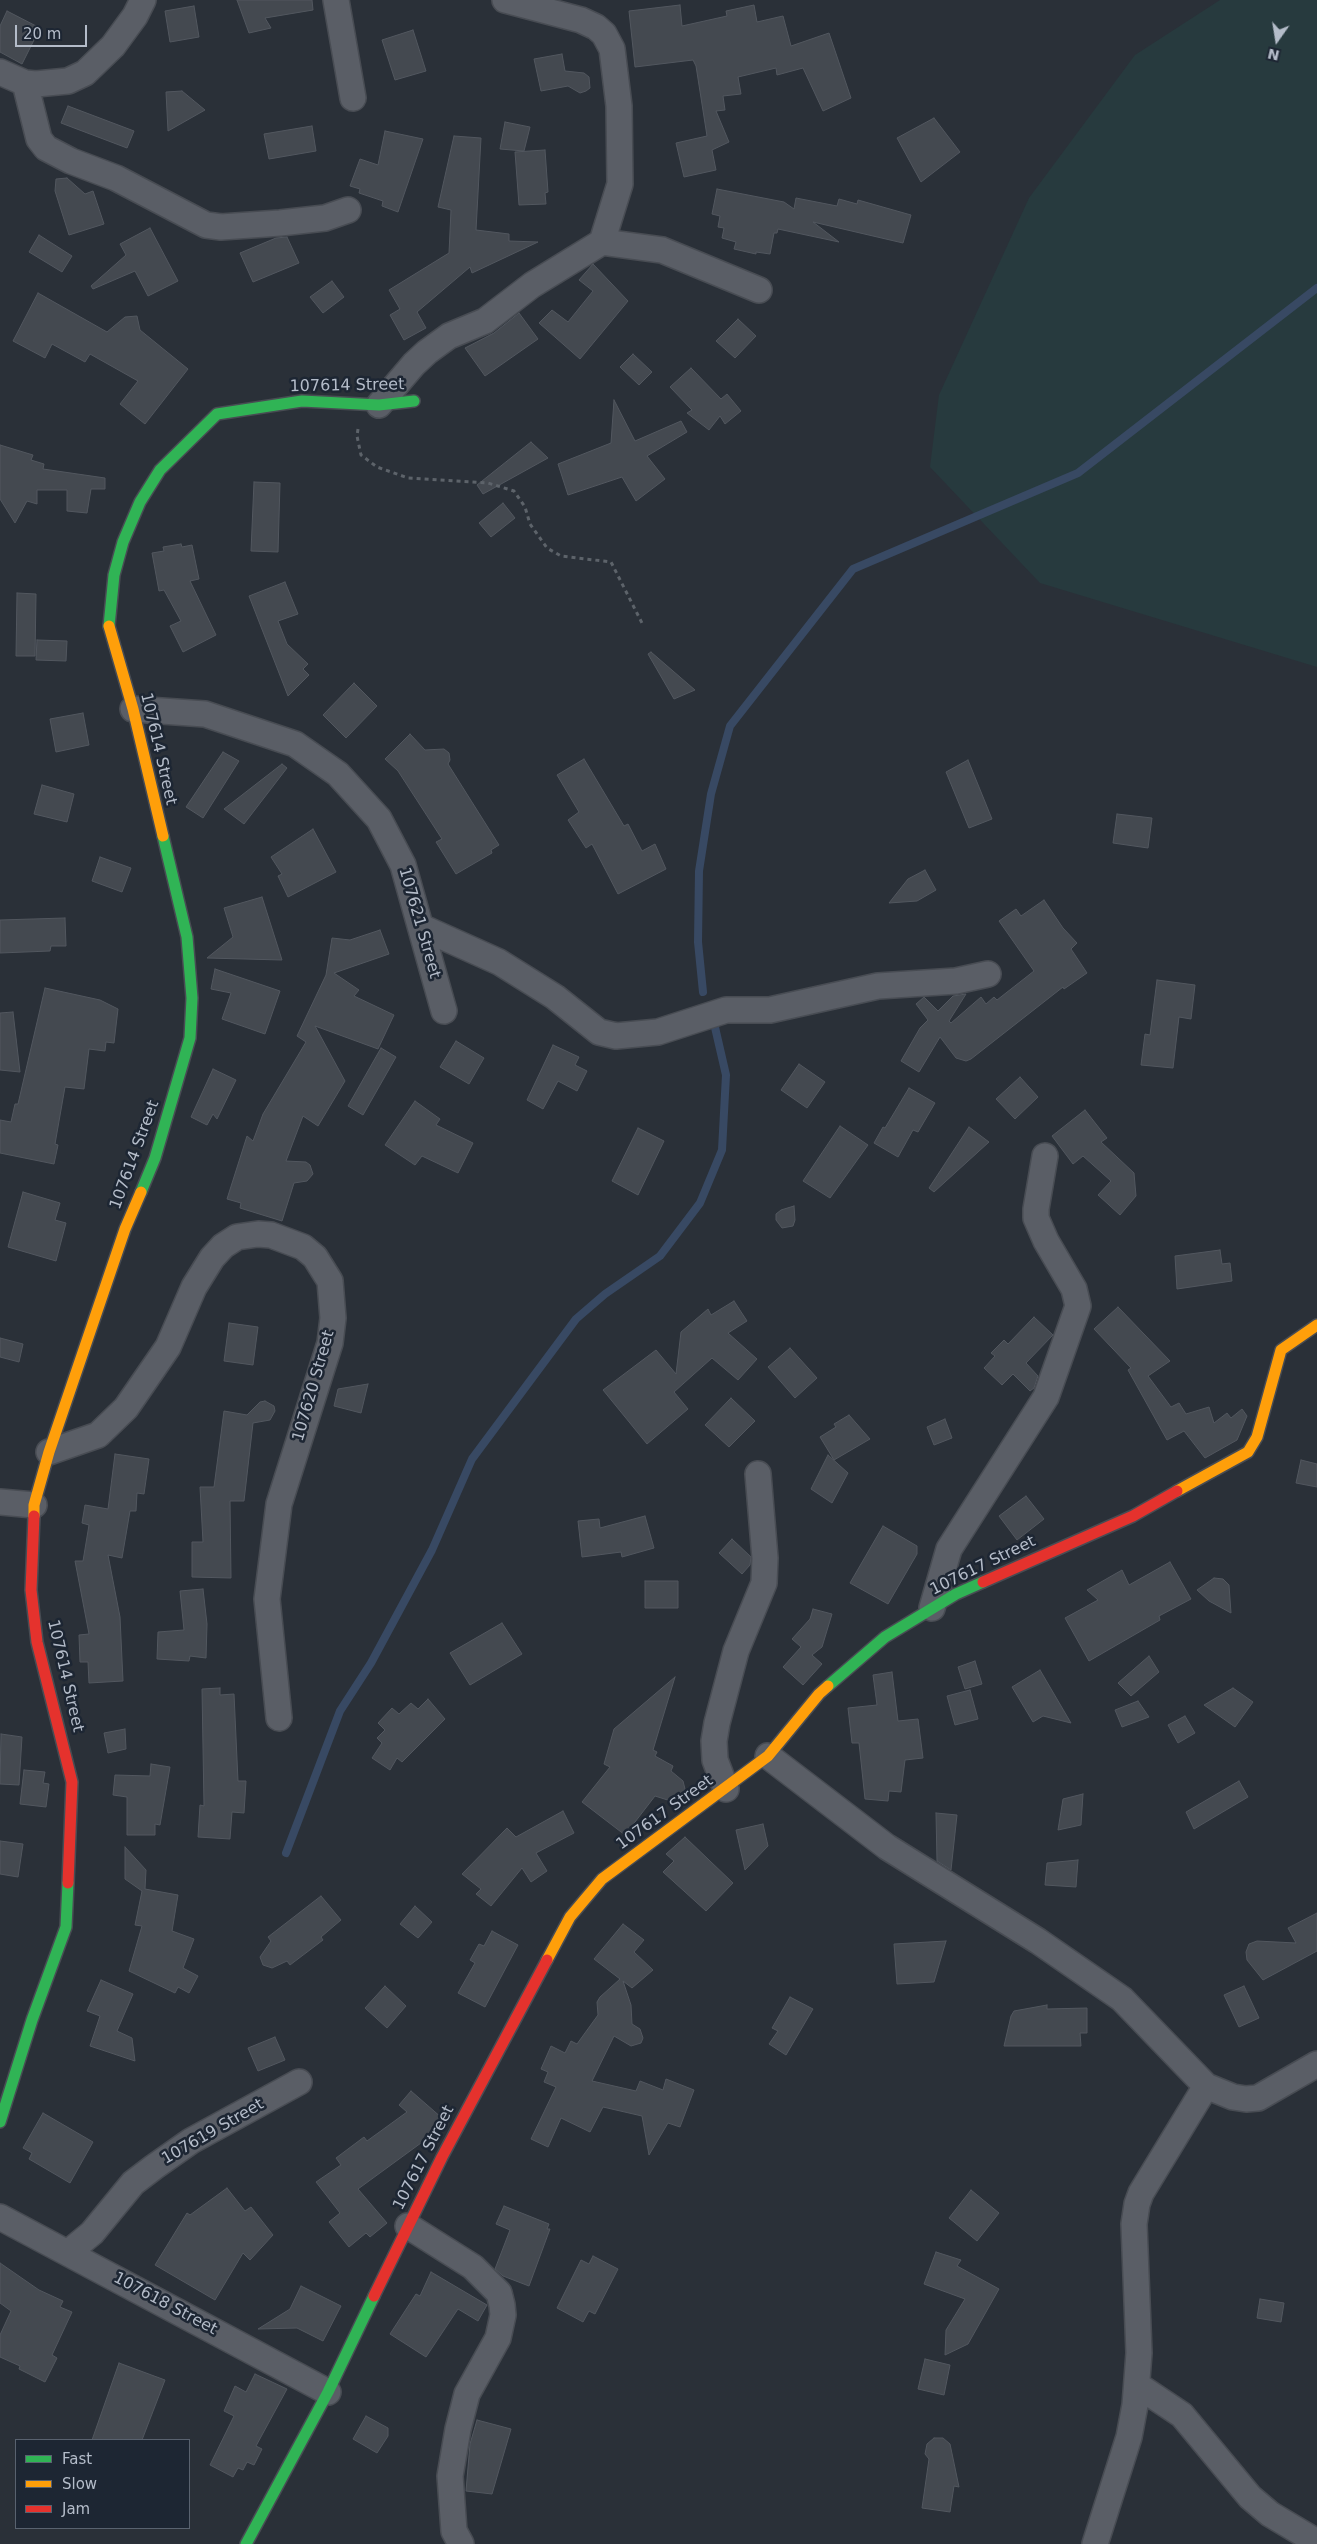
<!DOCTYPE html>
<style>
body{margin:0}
#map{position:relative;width:1317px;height:2544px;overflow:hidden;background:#2a3038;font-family:"DejaVu Sans",sans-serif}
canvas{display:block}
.legend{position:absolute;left:15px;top:2439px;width:175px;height:90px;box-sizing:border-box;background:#1d2633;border:1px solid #59626f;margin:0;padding:6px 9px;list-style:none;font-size:15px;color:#b4bcc9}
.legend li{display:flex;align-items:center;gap:10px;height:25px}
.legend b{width:25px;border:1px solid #59626f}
.north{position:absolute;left:1252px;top:15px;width:50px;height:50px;-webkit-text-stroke:4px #1d2633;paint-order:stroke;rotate:193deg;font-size:14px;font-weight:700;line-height:20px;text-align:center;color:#b4bcc9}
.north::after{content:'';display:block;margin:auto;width:18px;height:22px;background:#b4bcc9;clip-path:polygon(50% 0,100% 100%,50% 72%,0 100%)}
.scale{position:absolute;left:15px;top:25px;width:72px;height:22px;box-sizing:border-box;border:2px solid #b4bcc9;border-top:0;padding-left:6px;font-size:15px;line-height:18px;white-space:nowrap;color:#b4bcc9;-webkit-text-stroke:4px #1d2633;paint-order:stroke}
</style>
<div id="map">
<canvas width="1317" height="2544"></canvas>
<ul class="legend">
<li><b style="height:6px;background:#30b455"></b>Fast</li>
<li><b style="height:6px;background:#ff9f0a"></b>Slow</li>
<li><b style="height:6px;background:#e5322d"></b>Jam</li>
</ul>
<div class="north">N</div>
<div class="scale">20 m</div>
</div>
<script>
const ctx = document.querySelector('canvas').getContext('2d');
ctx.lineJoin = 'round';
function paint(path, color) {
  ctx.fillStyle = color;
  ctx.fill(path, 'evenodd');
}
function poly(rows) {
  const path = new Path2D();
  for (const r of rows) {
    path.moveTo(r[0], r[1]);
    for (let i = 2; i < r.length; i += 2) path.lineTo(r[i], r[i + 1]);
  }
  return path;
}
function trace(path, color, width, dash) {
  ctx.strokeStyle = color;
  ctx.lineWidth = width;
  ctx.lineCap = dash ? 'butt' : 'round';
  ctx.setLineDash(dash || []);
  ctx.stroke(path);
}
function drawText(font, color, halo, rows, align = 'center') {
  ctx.font = font + ' "DejaVu Sans",sans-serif';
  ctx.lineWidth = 5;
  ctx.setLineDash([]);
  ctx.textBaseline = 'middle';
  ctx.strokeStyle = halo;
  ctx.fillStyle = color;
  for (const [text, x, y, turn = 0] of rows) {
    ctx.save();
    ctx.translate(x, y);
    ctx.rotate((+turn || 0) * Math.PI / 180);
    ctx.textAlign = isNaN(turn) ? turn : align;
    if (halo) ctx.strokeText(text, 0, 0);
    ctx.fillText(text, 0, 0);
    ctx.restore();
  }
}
paint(poly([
 [1220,0,1317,0,1317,667,1040,583,930,467,939,395,1029,198,1135,55]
]), '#273a3e');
trace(poly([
 [703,992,698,942,699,871,711,794,730,726,853,569,1078,473,1317,288],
 [286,1853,340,1711,371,1663,432,1550,472,1459,576,1319,605,1294,660,1256,700,1203,722,1150,726,1075,714,1023]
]), '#384963', 8);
const building = poly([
 [237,0,312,0,313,10,265,18,271,28,249,33,237,0],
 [680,5,682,26,727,16,726,11,754,5,757,22,783,16,791,46,829,33,851,98,823,111,803,68,777,75,776,68,738,77,741,94,723,96,725,110,716,111,729,142,712,150,716,170,684,177,676,143,707,136,696,66,693,60,635,67,629,11,680,5],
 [194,6,199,37,170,42,165,11,194,6],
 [7,11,40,28,22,64,0,52,0,26,7,11],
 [413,30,426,71,395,80,382,40,413,30],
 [562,54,565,71,584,73,589,77,590,88,586,91,580,93,568,86,541,91,534,59,562,54],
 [182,91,205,110,168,131,166,92,182,91],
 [68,106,134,131,127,148,61,123,68,106],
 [934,118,960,152,921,182,897,138,934,118],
 [505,122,530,127,524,151,500,149,505,122],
 [312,126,316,151,269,159,264,134,312,126],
 [385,131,423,139,398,212,382,206,383,201,359,193,360,189,350,186,360,159,378,165,385,131],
 [454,136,481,138,476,230,509,234,509,241,538,242,472,273,470,267,417,312,426,328,404,340,390,315,400,309,389,290,449,253,451,210,438,207,454,136],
 [545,150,548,192,545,193,546,204,519,205,515,152,545,150],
 [67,178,85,194,93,191,104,224,69,235,55,191,56,179,67,178],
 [717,189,784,202,794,209,796,198,837,206,839,199,857,204,858,200,911,215,903,243,813,222,839,242,778,229,777,233,774,233,770,254,756,252,756,254,734,249,736,242,722,238,724,228,718,227,720,216,712,214,717,189],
 [150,228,178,281,148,296,135,271,93,289,91,286,126,255,120,244,150,228],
 [39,235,72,256,62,272,29,252,39,235],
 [287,237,299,263,253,282,240,253,276,238,287,237],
 [593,264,628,301,580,359,539,323,552,310,568,322,593,291,579,280,593,264],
 [332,281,344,297,323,313,310,297,332,281],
 [38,293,107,332,125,317,137,316,140,330,188,369,145,424,120,404,138,381,90,354,85,362,52,344,45,358,13,341,38,293],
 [519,313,538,339,485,376,465,348,494,333,519,313],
 [738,319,756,336,735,358,716,341,738,319],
 [633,354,652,372,639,385,620,367,633,354],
 [691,368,721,399,727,394,741,411,725,424,720,416,709,430,687,413,692,410,670,387,691,368],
 [614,400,635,441,681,421,687,432,647,456,665,479,636,501,622,477,568,495,558,464,611,443,614,400],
 [531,442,548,458,483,494,477,485,531,442],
 [0,445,33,455,31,460,44,464,43,469,105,478,105,489,91,489,87,513,67,511,67,490,37,490,37,504,27,501,15,523,0,499,0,445],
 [254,482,280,483,278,552,251,551,254,482],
 [503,503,515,518,491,537,479,523,503,503],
 [181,544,182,547,192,545,199,579,190,581,216,635,183,652,170,626,181,621,164,590,159,591,152,553,164,551,163,547,181,544],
 [285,582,298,614,278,621,287,644,308,664,303,669,309,675,288,696,249,596,285,582],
 [17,593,36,594,35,656,16,656,17,593],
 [37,640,67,641,66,661,36,660,37,640],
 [651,652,695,690,674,699,648,654,651,652],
 [354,683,377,706,346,738,323,715,354,683],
 [83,713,89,745,56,752,50,719,83,713],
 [410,734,425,750,444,749,449,753,450,760,448,764,499,845,491,850,492,853,456,874,436,842,442,839,398,771,385,759,410,734],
 [223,752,239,761,203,818,186,807,223,752],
 [584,759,624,826,628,824,642,851,655,844,666,869,618,894,592,844,586,848,568,820,579,812,557,775,584,759],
 [968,760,992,819,969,828,946,772,968,760],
 [282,764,287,768,244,824,224,809,282,764],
 [42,785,74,794,67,822,34,814,42,785],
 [1117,814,1152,818,1148,848,1113,843,1117,814],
 [313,829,336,872,288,897,278,876,282,874,271,857,313,829],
 [100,857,131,868,122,892,92,881,100,857],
 [925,870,936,890,917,901,889,903,908,879,925,870],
 [262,897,282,960,207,958,233,937,224,908,262,897],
 [1044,900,1063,928,1077,943,1071,949,1087,973,1064,989,1063,987,971,1059,966,1061,956,1058,940,1037,919,1072,901,1061,920,1028,928,1020,916,1004,924,997,938,1011,953,996,966,994,949,1021,951,1023,981,997,986,1004,994,997,997,1000,1034,971,999,921,1016,909,1021,916,1044,900],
 [65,918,66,946,51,946,50,951,0,953,0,920,65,918],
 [380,930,389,954,334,973,359,990,354,996,394,1015,378,1049,315,1026,345,1081,318,1126,303,1116,286,1161,306,1162,310,1165,313,1174,307,1181,294,1183,282,1221,240,1208,241,1203,227,1199,247,1136,253,1141,263,1114,306,1042,297,1036,326,975,332,938,350,940,380,930],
 [215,969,280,991,265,1034,222,1019,231,993,211,989,215,969],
 [1157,980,1195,985,1191,1019,1179,1017,1173,1068,1141,1065,1145,1034,1150,1035,1157,980],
 [45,988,100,1000,118,1009,114,1043,106,1042,105,1051,89,1049,84,1089,65,1087,55,1144,58,1145,54,1164,0,1153,0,1120,11,1122,15,1104,18,1104,45,988],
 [13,1012,20,1072,0,1070,0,1013,13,1012],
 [456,1041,484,1058,469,1084,440,1067,456,1041],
 [553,1045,579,1057,575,1065,587,1071,577,1091,558,1081,543,1109,527,1100,553,1045],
 [381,1048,396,1057,363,1115,348,1106,381,1048],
 [799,1064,825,1082,807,1108,781,1090,799,1064],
 [213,1069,236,1080,217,1119,213,1114,207,1125,191,1117,213,1069],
 [1020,1077,1038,1097,1015,1119,996,1099,1020,1077],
 [909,1088,935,1103,918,1132,913,1130,898,1157,874,1143,883,1127,885,1128,909,1088],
 [415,1101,440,1119,436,1125,473,1143,458,1173,422,1156,415,1165,385,1145,415,1101],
 [1085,1110,1107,1138,1101,1142,1134,1173,1136,1196,1120,1215,1098,1195,1111,1181,1083,1156,1073,1164,1052,1136,1085,1110],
 [840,1126,868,1145,830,1198,803,1181,840,1126],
 [969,1127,989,1142,934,1192,929,1188,969,1127],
 [638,1128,664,1141,638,1195,612,1181,638,1128],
 [23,1192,60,1203,55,1220,66,1223,56,1261,8,1247,23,1192],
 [794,1206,795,1220,793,1226,782,1228,776,1220,776,1214,781,1210,794,1206],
 [1220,1250,1222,1264,1230,1263,1232,1281,1177,1289,1175,1256,1220,1250],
 [734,1301,747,1321,728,1333,757,1359,738,1380,712,1358,674,1392,688,1409,647,1444,603,1390,656,1350,676,1374,681,1332,708,1309,711,1315,734,1301],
 [1118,1307,1170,1361,1148,1376,1171,1407,1179,1403,1186,1414,1209,1407,1214,1423,1227,1413,1231,1418,1242,1409,1247,1416,1237,1440,1205,1458,1184,1431,1167,1440,1128,1370,1131,1368,1094,1329,1118,1307],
 [1034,1317,1053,1335,1026,1363,1038,1376,1034,1388,1030,1391,1013,1374,1002,1385,984,1368,995,1356,991,1353,1004,1340,1008,1344,1034,1317],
 [229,1323,258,1327,253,1365,224,1361,229,1323],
 [0,1338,23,1344,19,1362,0,1357,0,1338],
 [790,1348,817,1378,795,1398,768,1367,790,1348],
 [368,1384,361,1413,334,1406,338,1389,368,1384],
 [731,1398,755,1421,729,1447,705,1425,731,1398],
 [265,1401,274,1406,275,1411,270,1420,253,1423,244,1501,230,1501,231,1578,192,1577,192,1542,203,1542,200,1487,214,1487,224,1411,247,1415,260,1402,265,1401],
 [849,1415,870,1439,834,1460,820,1437,836,1427,834,1424,849,1415],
 [945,1419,952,1438,934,1445,927,1427,945,1419],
 [115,1454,149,1459,144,1494,137,1493,136,1511,130,1511,122,1558,108,1555,120,1617,123,1681,89,1683,88,1662,80,1662,79,1635,89,1634,75,1561,83,1561,89,1525,82,1523,85,1505,108,1509,115,1454],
 [828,1455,848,1473,832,1503,811,1489,828,1455],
 [1301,1460,1317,1464,1317,1487,1296,1483,1301,1460],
 [1026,1496,1044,1519,1017,1540,999,1516,1026,1496],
 [645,1516,654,1548,622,1557,621,1552,582,1557,578,1521,599,1519,600,1528,645,1516],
 [883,1526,917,1546,917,1554,888,1604,850,1583,883,1526],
 [732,1539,751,1557,750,1565,742,1574,719,1553,732,1539],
 [1170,1562,1191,1599,1159,1616,1160,1620,1089,1661,1065,1618,1098,1600,1087,1590,1122,1570,1129,1585,1170,1562],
 [1214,1578,1223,1579,1229,1585,1231,1613,1209,1601,1197,1590,1214,1578],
 [645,1581,678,1581,678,1608,645,1608,645,1581],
 [203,1589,207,1624,206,1658,190,1656,189,1661,157,1659,158,1632,184,1630,180,1591,203,1589],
 [813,1609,832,1614,822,1647,812,1655,822,1664,803,1685,783,1667,801,1647,792,1639,810,1619,813,1609],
 [502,1623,522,1654,470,1685,450,1653,502,1623],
 [1149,1656,1159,1672,1131,1696,1118,1683,1149,1656],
 [975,1661,982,1684,965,1689,958,1667,975,1661],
 [1040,1670,1071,1723,1043,1716,1033,1722,1012,1687,1040,1670],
 [892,1672,898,1721,918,1719,923,1758,905,1760,901,1792,889,1791,888,1801,865,1799,859,1743,852,1743,848,1708,877,1705,873,1675,892,1672],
 [675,1677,653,1750,657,1752,655,1756,673,1766,671,1771,683,1781,686,1793,682,1800,677,1803,655,1796,625,1835,582,1802,610,1767,604,1764,614,1729,675,1677],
 [220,1688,220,1695,234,1694,238,1781,246,1781,244,1813,232,1812,230,1839,198,1837,200,1805,204,1806,202,1689,220,1688],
 [1233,1688,1253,1702,1235,1727,1204,1705,1233,1688],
 [970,1690,978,1719,955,1725,947,1696,970,1690],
 [428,1699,445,1719,402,1762,397,1758,390,1770,372,1758,382,1743,377,1738,385,1730,378,1723,392,1708,399,1714,411,1703,418,1709,428,1699],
 [1138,1701,1149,1717,1122,1727,1115,1710,1138,1701],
 [1185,1716,1195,1733,1178,1743,1168,1725,1185,1716],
 [125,1729,126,1749,108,1753,104,1733,125,1729],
 [1,1734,22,1737,19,1785,0,1784,1,1734],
 [151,1764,170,1767,160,1825,155,1824,155,1835,127,1835,127,1797,113,1795,115,1775,150,1776,151,1764],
 [24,1770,45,1772,43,1783,49,1784,46,1807,20,1804,24,1770],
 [1239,1781,1248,1797,1194,1829,1186,1812,1239,1781],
 [1083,1794,1081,1825,1058,1830,1063,1799,1083,1794],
 [563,1811,574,1833,536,1853,547,1871,531,1882,522,1868,491,1906,476,1894,481,1889,462,1874,507,1828,516,1837,563,1811],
 [936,1813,957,1815,951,1870,937,1861,936,1813],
 [763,1824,768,1846,745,1870,736,1830,763,1824],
 [685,1837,733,1883,706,1911,663,1872,674,1861,666,1854,685,1837],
 [0,1841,23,1844,18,1877,0,1874,0,1841],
 [125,1847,146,1870,145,1889,178,1895,172,1931,194,1939,183,1968,198,1976,189,1993,178,1987,175,1993,129,1971,142,1926,135,1925,142,1891,125,1879,125,1847],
 [1078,1860,1076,1887,1045,1885,1047,1863,1078,1860],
 [321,1896,341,1920,321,1937,323,1940,290,1965,287,1961,272,1968,263,1965,260,1957,271,1941,268,1937,321,1896],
 [415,1906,432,1922,418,1938,400,1924,415,1906],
 [1317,1913,1317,1951,1263,1980,1247,1960,1246,1952,1249,1944,1257,1941,1296,1943,1288,1928,1317,1913],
 [623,1924,644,1940,634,1952,653,1970,632,1988,623,1981,631,2005,632,2024,640,2029,643,2038,641,2043,631,2046,614,2036,592,2081,636,2091,640,2081,663,2090,666,2079,694,2090,680,2127,668,2123,649,2155,642,2116,603,2107,590,2132,561,2118,548,2147,531,2139,556,2087,544,2082,548,2072,541,2069,551,2046,565,2053,571,2041,577,2044,598,2015,597,2002,600,1997,620,1979,594,1959,623,1924],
 [492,1931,518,1945,485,2007,458,1993,475,1963,470,1960,479,1944,484,1946,492,1931],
 [946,1941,934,1982,897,1984,894,1944,946,1941],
 [101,1980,133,1994,117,2031,132,2038,135,2061,90,2046,100,2016,87,2011,101,1980],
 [385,1986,406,2006,387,2028,365,2008,385,1986],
 [1244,1986,1259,2018,1239,2027,1224,1995,1244,1986],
 [790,1997,813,2009,786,2055,769,2044,778,2031,772,2028,790,1997],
 [1047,2005,1047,2009,1087,2008,1087,2033,1080,2033,1081,2046,1004,2046,1011,2016,1014,2011,1047,2005],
 [275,2037,285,2060,258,2071,248,2048,275,2037],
 [411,2091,442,2118,421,2143,358,2189,387,2223,370,2237,366,2233,349,2247,329,2222,340,2213,316,2182,341,2165,336,2158,364,2137,367,2141,407,2112,399,2105,411,2091],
 [43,2113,93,2142,70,2183,29,2159,32,2153,23,2148,43,2113],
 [227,2188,245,2211,251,2207,273,2235,250,2260,243,2253,215,2300,155,2265,187,2213,190,2215,227,2188],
 [971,2190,999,2213,977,2241,949,2218,971,2190],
 [504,2206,549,2224,547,2229,550,2229,529,2286,503,2276,495,2269,510,2230,496,2224,504,2206],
 [936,2252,961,2260,957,2266,999,2289,968,2344,945,2355,946,2330,965,2299,924,2284,936,2252],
 [593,2256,618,2269,595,2314,589,2311,583,2322,557,2308,581,2260,589,2264,593,2256],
 [0,2263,39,2290,63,2301,60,2307,72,2312,52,2355,57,2358,45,2382,19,2369,20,2366,0,2357,0,2335,11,2311,0,2303,0,2263],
 [431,2272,487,2305,478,2321,458,2309,426,2357,390,2334,416,2294,420,2296,431,2272],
 [301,2286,341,2306,323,2341,297,2328,258,2329,290,2309,301,2286],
 [1260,2299,1284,2303,1281,2322,1257,2318,1260,2299],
 [925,2359,950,2365,944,2395,918,2389,925,2359],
 [119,2363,165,2380,142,2440,92,2440,119,2363],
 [255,2374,287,2389,256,2446,262,2449,254,2465,247,2462,243,2470,238,2468,233,2477,210,2465,234,2416,224,2411,235,2386,246,2392,255,2374],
 [366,2416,388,2428,388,2436,377,2453,353,2439,366,2416],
 [477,2420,511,2429,492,2494,466,2491,470,2444,477,2420],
 [934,2438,943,2438,950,2444,959,2487,954,2486,950,2512,922,2508,929,2459,925,2454,927,2444,934,2438]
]);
paint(building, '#444950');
trace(building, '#52575f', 1);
const street = poly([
 [336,0,353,98],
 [505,0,581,20,596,27,604,34,612,49,619,106,620,184,602,242],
 [0,72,25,83,36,84,68,81,85,73,113,46,135,16,143,0],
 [25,83,39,139,46,148,71,161,116,178,206,225,221,227,280,223,325,218,348,210],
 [379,405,414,364,427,352,449,336,485,321,532,285,602,242,662,250,759,290],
 [133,709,205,714,295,744,338,774,379,819,403,865,444,1011],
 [421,927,499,962,555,997,599,1032,616,1036,658,1032,726,1010,770,1010,878,986,956,981,988,974],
 [49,1452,98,1435,126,1408,168,1347,194,1287,212,1258,223,1246,237,1237,258,1234,271,1235,303,1247,315,1257,330,1281,333,1318,330,1343,279,1504,267,1599,279,1718],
 [0,1502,34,1505],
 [932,1608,949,1549,1046,1397,1078,1306,1074,1289,1046,1241,1036,1218,1036,1209,1045,1156],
 [768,1756,887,1847,1038,1941,1122,1999,1206,2086,1141,2193,1137,2204,1134,2224,1139,2353,1135,2405,1129,2437,1095,2544],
 [726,1789,715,1760,714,1741,717,1723,736,1651,764,1583,765,1558,758,1474],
 [1206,2086,1233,2097,1246,2099,1258,2098,1317,2064],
 [0,2217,328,2392],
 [408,2226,473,2267,499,2293,502,2305,503,2315,498,2338,467,2394,458,2429,450,2476,454,2531,461,2544],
 [69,2252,92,2233,133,2183,154,2167,191,2141,299,2082],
 [1137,2385,1182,2415,1250,2497,1270,2514,1317,2542]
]);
const fast = poly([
 [109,626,114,575,123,542,140,502,160,470,217,414,302,401,379,405,414,401],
 [141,1192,155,1158,190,1038,192,998,187,937,163,836],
 [828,1686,885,1637,956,1594,983,1582],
 [0,2122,32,2020,66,1927,68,1883],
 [246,2544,328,2392,374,2296]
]);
const slow = poly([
 [109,626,133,709,163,836],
 [1177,1491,1248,1452,1257,1437,1281,1350,1317,1325],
 [34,1516,34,1505,49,1452,125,1229,141,1192],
 [547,1960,570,1917,602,1879,768,1756,819,1694,828,1686]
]);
const jam = poly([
 [34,1516,31,1590,37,1642,72,1782,68,1883],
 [983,1582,1133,1516,1177,1491],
 [374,2296,442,2157,547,1960]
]);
trace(street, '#484c53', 28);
trace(fast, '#484c53', 14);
trace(slow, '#484c53', 14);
trace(jam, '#484c53', 14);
trace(poly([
 [358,429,357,436,361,455,377,467,408,478,488,483,514,491,525,507,530,524,547,548,561,556,611,562,643,625]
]), '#5d636a', 3, [4, 4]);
trace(street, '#5a5e66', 25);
trace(fast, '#30b455', 11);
trace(slow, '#ff9f0a', 11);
trace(jam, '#e5322d', 11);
drawText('16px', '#b4bcc9', '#1d2633', [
 ["107614 Street",347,386,-1],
 ["107614 Street",158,749,77],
 ["107621 Street",419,923,74],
 ["107614 Street",135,1155,-70],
 ["107620 Street",314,1386,-74],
 ["107617 Street",983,1566,-26],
 ["107614 Street",65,1676,77],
 ["107617 Street",665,1813,-36],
 ["107619 Street",213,2132,-30],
 ["107617 Street",424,2158,-63],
 ["107618 Street",165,2304,28]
]);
</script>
